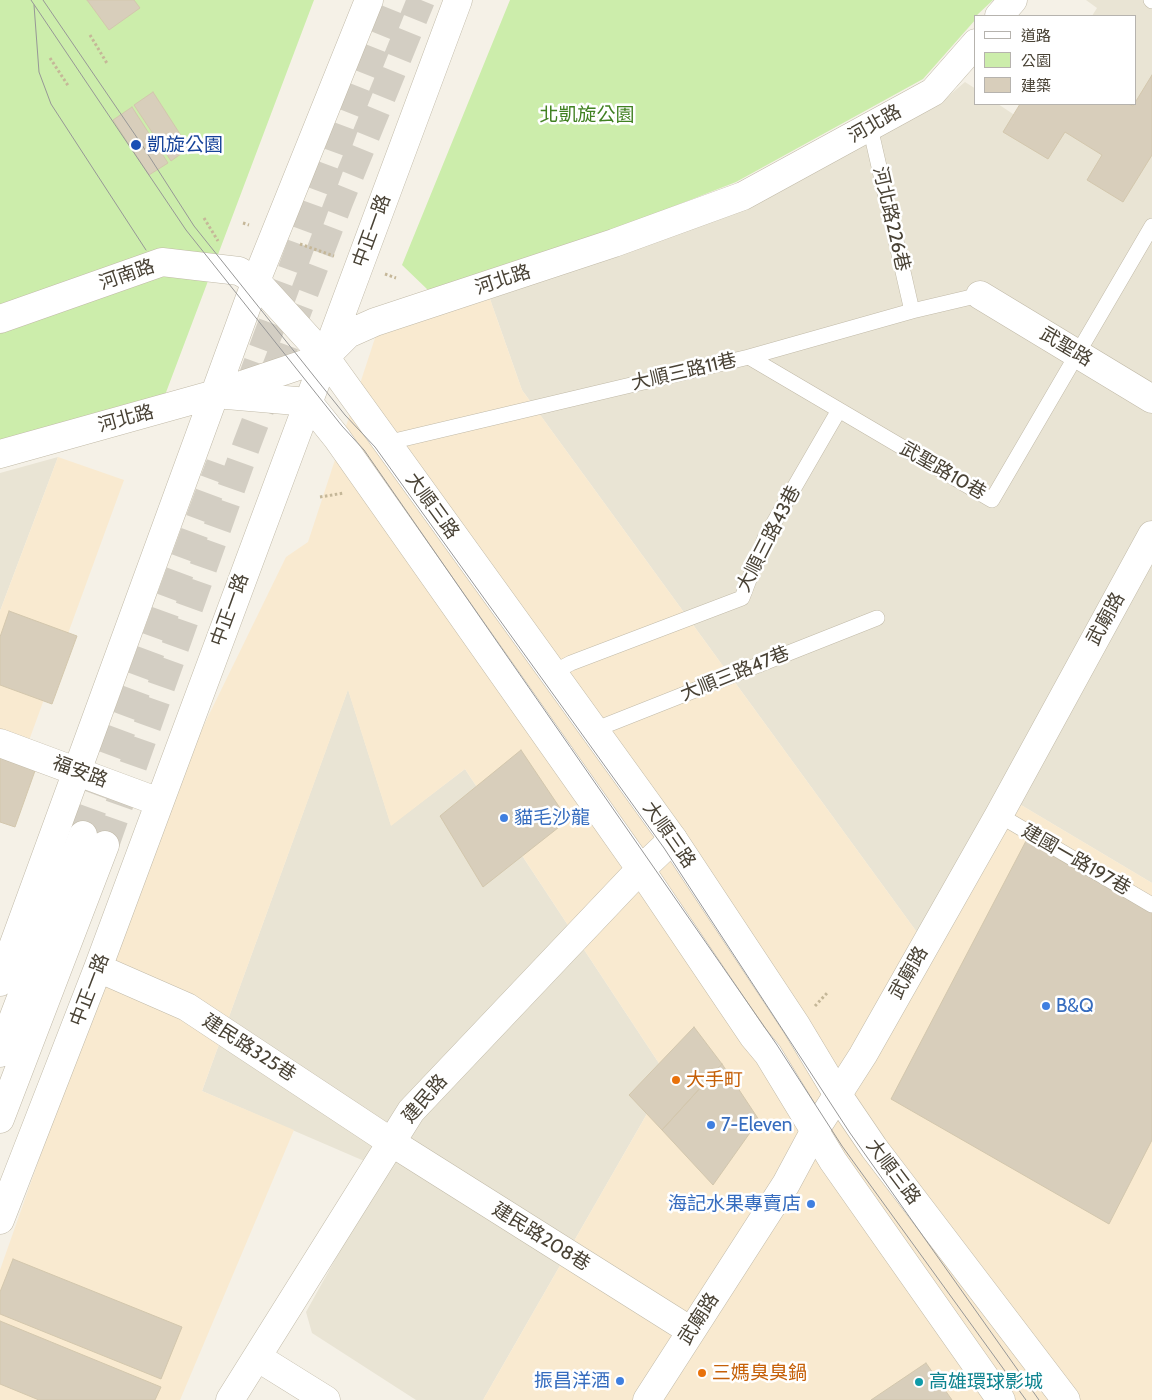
<!DOCTYPE html>
<meta charset="utf-8">
<style>
body{margin:0}
#map{position:relative;width:1152px;height:1400px;overflow:hidden;background:#f5f1e7;font-family:Cabin,"Noto Sans TC",sans-serif}
canvas{display:block}
.legend{position:absolute;left:974px;top:15px;width:162px;height:90px;box-sizing:border-box;background:#fff;border:1px solid #b6b3ae;margin:0;padding:6px 9px;list-style:none;font-size:15px;color:#494235}
.legend li{display:flex;align-items:center;gap:10px;height:25px}
.legend b{width:25px;border:1px solid #b6b3ae}
</style>
<div id="map">
<canvas width="1152" height="1400"></canvas>
<ul class="legend">
<li><b style="height:6px;background:#fff"></b>道路</li>
<li><b style="height:14px;background:#ccedab"></b>公園</li>
<li><b style="height:14px;background:#d8cebb"></b>建築</li>
</ul>
</div>
<script>
const ctx = document.querySelector('canvas').getContext('2d');
ctx.lineJoin = 'round';
function paint(path, color) {
  ctx.fillStyle = color;
  ctx.fill(path, 'evenodd');
}
function poly(rows) {
  const path = new Path2D();
  for (const r of rows) {
    path.moveTo(r[0], r[1]);
    for (let i = 2; i < r.length; i += 2) path.lineTo(r[i], r[i + 1]);
  }
  return path;
}
function trace(path, color, width, dash) {
  ctx.strokeStyle = color;
  ctx.lineWidth = width;
  ctx.lineCap = dash ? 'butt' : 'round';
  ctx.setLineDash(dash || []);
  ctx.stroke(path);
}
function drawText(font, color, halo, rows, align = 'center') {
  ctx.font = font + ' Cabin,"Noto Sans TC",sans-serif';
  ctx.lineWidth = 5;
  ctx.setLineDash([]);
  ctx.textBaseline = 'middle';
  ctx.strokeStyle = halo;
  ctx.fillStyle = color;
  for (const [text, x, y, turn = 0] of rows) {
    ctx.save();
    ctx.translate(x, y);
    ctx.rotate((+turn || 0) * Math.PI / 180);
    ctx.textAlign = isNaN(turn) ? turn : align;
    if (halo) ctx.strokeText(text, 0, 0);
    ctx.fillText(text, 0, 0);
    ctx.restore();
  }
}
paint(poly([
 [1086,0,1152,0,1152,883,1021,805,935,957,522,390,490,299,732,215,939,104,965,82,976,89,976,104,998,104,1028,124,1040,104,1136,104,1136,16,1092,16,1097,8],
 [58,457,0,611,0,473],
 [348,689,391,825,465,769,668,1077,483,1400,416,1400,312,1333,306,1312,385,1170,202,1091]
]), '#e9e4d4');
paint(poly([
 [490,299,522,390,935,957,1021,805,1152,883,1152,1400,483,1400,668,1077,465,769,391,826,348,690,202,1091,294,1130,180,1400,0,1400,0,1270,161,813,286,557,308,542,376,335],
 [58,457,124,480,0,820,0,611]
]), '#f9ead0');
paint(poly([
 [0,0,314,0,165,395,0,441],
 [510,0,993,0,976,16,976,19,923,79,736,182,613,230,428,290,402,265]
]), '#ccedab');
const building = poly([
 [87,0,134,0,140,8,109,30,87,0],
 [1152,75,1152,155,1123,202,1087,180,1102,155,1065,132,1048,159,1003,132,1020,104,1128,104,1133,106,1152,75],
 [153,92,189,148,171,161,134,105,153,92],
 [132,107,168,163,149,175,113,120,132,107],
 [9,611,77,636,52,704,0,685,0,637,9,611],
 [521,750,568,820,483,887,440,816,521,750],
 [0,755,36,768,15,827,0,822,0,755],
 [1026,841,1152,912,1152,1140,1109,1224,891,1099,1026,841],
 [694,1027,722,1064,662,1130,629,1095,694,1027],
 [722,1064,759,1120,713,1185,662,1130,722,1064],
 [13,1259,182,1327,161,1379,0,1314,0,1292,13,1259],
 [0,1321,161,1387,155,1400,39,1400,0,1384,0,1321],
 [926,1363,952,1400,871,1400,926,1363]
]);
paint(building, '#d8cebb');
trace(building, '#d3c7ad', 1);
trace(poly([
 [248,389,348,117,395,0],
 [83,835,220,464],
 [105,845,247,444,339,202,421,0]
]), '#d3cec3', 28, [28, 14]);
const service = poly([
 [1151,0,1152,1],
 [870,127,912,311],
 [749,357,992,500,1152,226],
 [386,443,749,357,912,311,980,295],
 [552,673,571,663,742,598,765,538,839,410],
 [594,730,877,618],
 [999,815,1152,905]
]);
const minor = poly([
 [999,16,1013,0],
 [980,295,1152,399],
 [0,319,162,262,239,271,256,281],
 [0,454,215,394,325,357,348,334,375,322,614,243,743,196,933,92,976,43],
 [0,743,159,802],
 [98,968,187,1007,391,1142,691,1331],
 [0,982,256,281,369,0],
 [0,1220,98,968,458,0],
 [257,1357,326,1400],
 [230,1400,411,1111,631,879,673,839],
 [647,1400,786,1184,815,1130,863,1055,999,815,1152,535]
]);
const tertiary = poly([
 [256,281,325,357,673,839,796,1025,838,1095,874,1148,1066,1400],
 [215,394,308,402,337,438,641,870,753,1036,768,1054,833,1161,1001,1400],
 [0,1053,83,835],
 [0,1119,105,845]
]);
trace(service, '#c1baa8', 16);
trace(minor, '#c1baa8', 29);
trace(tertiary, '#c1baa8', 29);
trace(poly([
 [90,35,108,65],
 [50,58,69,87],
 [204,218,218,241],
 [243,223,249,225],
 [300,244,334,256],
 [385,274,396,278],
 [320,497,344,493],
 [815,1006,828,992]
]), '#c5b798', 3, [2.5, 2.5]);
trace(service, '#fff', 15);
trace(minor, '#fff', 28);
trace(tertiary, '#fff', 28);
trace(poly([
 [31,0,186,230,342,426,364,450,777,1045,842,1146,1026,1400],
 [43,0,140,142,194,226,345,415,375,447,664,848,850,1133,1039,1400],
 [34,5,39,72,51,104,146,250]
]), '#979797', 1);
for (const [x, y, r, color] of [
 [136,145,6,"#1a4fb4"],
 [504,818,5,"#3f7fe0"],
 [1046,1006,5,"#3f7fe0"],
 [676,1080,5,"#e8710a"],
 [711,1125,5,"#3f7fe0"],
 [811,1204,5,"#3f7fe0"],
 [702,1373,5,"#e8710a"],
 [620,1381,5,"#3f7fe0"],
 [919,1382,5,"#0f9aa8"]
]) {
  const dot = new Path2D();
  dot.arc(x, y, r, 0, 2 * Math.PI);
  ctx.fillStyle = color;
  ctx.fill(dot);
  trace(dot, '#fff', 2);
}
drawText('19px', '#418122', '#fff', [
 ["北凱旋公園",587,115]
]);
drawText('19px', '#494235', '#fff', [
 ["河北路",875,124,-29],
 ["河北路226巷",891,219,77],
 ["中正一路",372,231,-70],
 ["河南路",127,275,-19],
 ["河北路",503,280,-18],
 ["武聖路",1066,347,31],
 ["大順三路11巷",684,372,-13],
 ["河北路",126,419,-15],
 ["武聖路10巷",943,471,30],
 ["大順三路",432,506,54],
 ["大順三路43巷",769,539,-63],
 ["中正一路",230,610,-70],
 ["武廟路",1106,619,-61],
 ["大順三路47巷",735,674,-22],
 ["福安路",80,772,20],
 ["大順三路",669,835,55],
 ["建國一路197巷",1076,860,30],
 ["武廟路",909,973,-60],
 ["中正一路",90,990,-69],
 ["建民路325巷",249,1048,33],
 ["建民路",425,1099,-49],
 ["大順三路",893,1172,53],
 ["建民路208巷",541,1237,32],
 ["武廟路",699,1319,-57]
]);
drawText('19px', '#164399', '#fff', [
 ["凱旋公園",147,145]
], 'left');
drawText('19px', '#366cbe', '#fff', [
 ["貓毛沙龍",514,818],
 ["B&Q",1056,1006],
 ["7-Eleven",721,1125],
 ["海記水果專賣店",801,1204,"right"],
 ["振昌洋酒",610,1381,"right"]
], 'left');
drawText('19px', '#c56008', '#fff', [
 ["大手町",686,1080],
 ["三媽臭臭鍋",712,1373]
], 'left');
drawText('19px', '#0d838f', '#fff', [
 ["高雄環球影城",929,1382]
], 'left');
</script>
